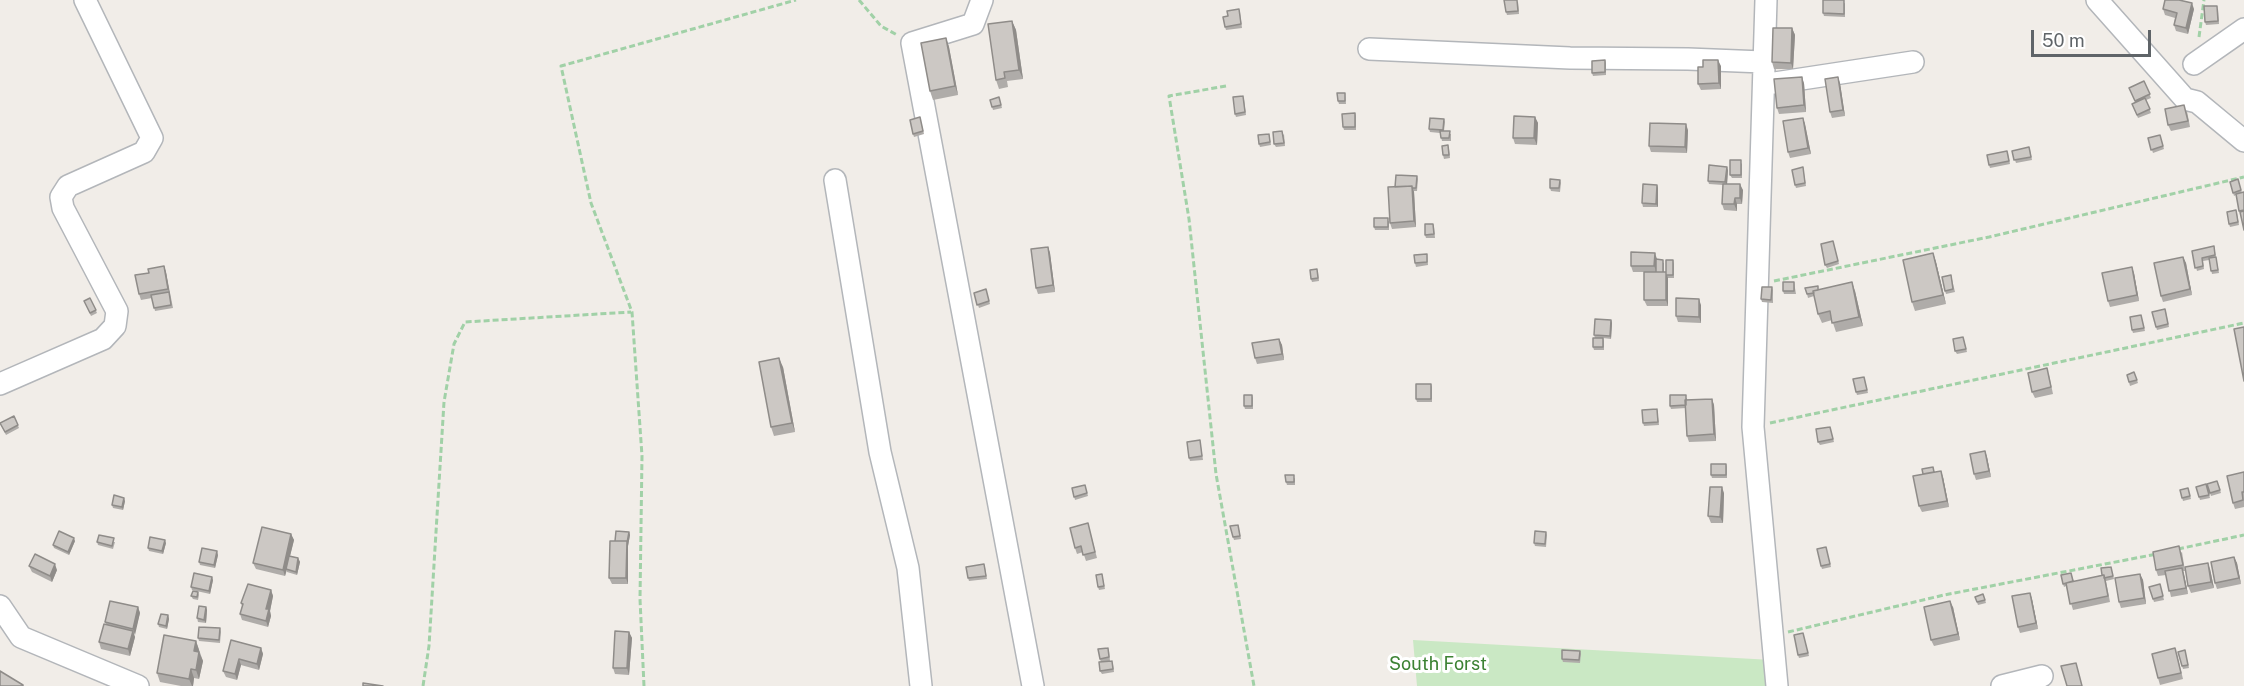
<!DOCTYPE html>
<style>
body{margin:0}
#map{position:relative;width:2244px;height:686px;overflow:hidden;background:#f1ede8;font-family:"Public Sans",sans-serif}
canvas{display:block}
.scale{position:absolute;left:2031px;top:30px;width:120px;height:27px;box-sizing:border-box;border:3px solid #5f6468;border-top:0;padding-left:8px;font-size:18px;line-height:21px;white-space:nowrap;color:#5f6468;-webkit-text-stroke:4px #fff;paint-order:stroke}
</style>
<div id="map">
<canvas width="2244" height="686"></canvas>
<div class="scale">50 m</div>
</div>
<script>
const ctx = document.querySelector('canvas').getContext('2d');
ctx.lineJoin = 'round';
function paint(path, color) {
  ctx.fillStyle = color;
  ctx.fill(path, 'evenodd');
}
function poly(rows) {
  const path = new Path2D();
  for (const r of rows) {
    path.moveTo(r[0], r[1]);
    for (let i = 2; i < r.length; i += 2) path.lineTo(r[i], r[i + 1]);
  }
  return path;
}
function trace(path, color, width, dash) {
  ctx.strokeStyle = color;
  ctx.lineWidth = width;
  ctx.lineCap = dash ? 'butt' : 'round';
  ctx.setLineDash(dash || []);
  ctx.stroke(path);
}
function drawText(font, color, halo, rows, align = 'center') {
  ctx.font = font + ' "Public Sans",sans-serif';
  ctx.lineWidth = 6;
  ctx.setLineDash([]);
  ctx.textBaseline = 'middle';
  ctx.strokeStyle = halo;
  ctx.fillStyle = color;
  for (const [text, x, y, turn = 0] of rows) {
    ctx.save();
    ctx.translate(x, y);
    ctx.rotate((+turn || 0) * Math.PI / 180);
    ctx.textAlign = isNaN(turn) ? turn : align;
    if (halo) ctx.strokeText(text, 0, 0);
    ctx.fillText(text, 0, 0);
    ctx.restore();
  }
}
paint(poly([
 [1413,640,1772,660,1773,686,1417,686]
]), '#cae8c4');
const minor = poly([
 [982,0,973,24,912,43,1033,686],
 [1766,0,1753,427,1777,686],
 [2097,0,2185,99,2197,102,2244,141],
 [1369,49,1570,58,1688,59,1763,62],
 [2194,64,2244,29],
 [1775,83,1913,62],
 [835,180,880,452,908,568,921,686],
 [0,384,103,339,115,326,117,311,63,208,61,197,68,186,144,152,152,138,85,0],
 [0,606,21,637,138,686],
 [2002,686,2042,676]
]);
trace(minor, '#b3b6ba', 24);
trace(poly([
 [859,0,881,26,897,35],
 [2199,37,2204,0],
 [1226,86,1169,96,1189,219,1216,474,1254,686],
 [1774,281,1989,237,2244,177],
 [1770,423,2244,323],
 [2178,549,2244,535],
 [1788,632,1944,595,2157,554],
 [423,686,429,646,444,402,454,344,465,322,631,312],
 [644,686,640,599,642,456,632,312,591,203,561,66,796,0]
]), '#a1d1a7', 3, [6, 3]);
trace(minor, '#fff', 21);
paint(poly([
 [1518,2,1519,14,1507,15,1506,12],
 [1845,3,1845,17,1824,16,1823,13],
 [2163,9,2194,9,2188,34,2176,31,2174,25,2175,18,2165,15],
 [2218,9,2219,24,2206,25,2205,22],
 [1240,12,1242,28,1226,30,1225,27,1228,16],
 [1012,21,1016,30,1023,79,1007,81,1008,87,999,89,996,80],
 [1792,28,1795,35,1793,69,1774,69,1772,62],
 [946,38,949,47,958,95,933,100,930,91],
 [1605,60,1606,63,1606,75,1593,76,1592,73],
 [1721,66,1721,89,1701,90,1698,84],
 [2144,81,2151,98,2146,100,2151,113,2138,118,2132,104,2136,103,2129,88],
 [1804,83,1806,112,1779,114,1777,108],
 [1840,83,1845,116,1832,118,1830,112],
 [1345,93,1346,104,1339,104,1338,101],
 [999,97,1002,108,993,110,990,100],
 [1244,99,1246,115,1236,117,1235,114],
 [2187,111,2190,127,2171,131,2168,125],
 [1355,113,1356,116,1356,130,1344,130,1343,127],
 [920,117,924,134,914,137,913,134],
 [1535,117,1538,123,1537,145,1515,144,1513,138],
 [1803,118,1805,124,1811,154,1790,158,1788,152],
 [1444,119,1445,122,1444,131,1451,134,1451,141,1442,141,1440,133,1430,132,1429,129],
 [1688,130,1687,153,1651,152,1649,146],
 [1269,134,1271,145,1260,147,1259,144],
 [1284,134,1285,146,1276,147,1274,144],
 [2160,135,2164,149,2153,153,2148,138],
 [1449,149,1450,158,1444,159,1443,155],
 [2030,150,2032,160,2016,163,2012,151],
 [2008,154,2010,164,1990,168,1989,165],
 [1742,163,1742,178,1732,178,1730,175],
 [1803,167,1806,186,1796,188,1795,185],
 [1728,170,1727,184,1743,190,1742,204,1737,204,1737,211,1724,210,1722,204,1723,185,1709,184,1708,181],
 [1417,176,1418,179,1417,191,1414,191,1416,227,1392,229,1390,223,1395,187],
 [2238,179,2242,193,2244,192,2244,230,2236,195,2234,196,2230,182],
 [1560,180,1561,183,1560,192,1551,191,1550,188],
 [1657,185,1658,188,1658,207,1643,207,1642,203],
 [2237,213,2239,225,2230,227,2229,224],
 [1389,221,1389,230,1375,230,1374,227],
 [1433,224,1434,227,1435,238,1426,238,1425,235],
 [1833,241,1839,264,1827,268,1825,265],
 [2214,246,2219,273,2212,274,2209,260,2203,261,2204,269,2197,271,2192,251],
 [1048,247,1050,253,1055,292,1038,294,1036,288],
 [1933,253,1936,262,1946,304,1915,311,1912,302],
 [1427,254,1428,265,1416,267,1415,263],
 [2183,257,2186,263,2192,295,2163,302,2161,296],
 [1657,259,1664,263,1664,272,1666,272,1673,260,1674,264,1674,278,1668,278,1668,306,1647,306,1644,300,1652,272,1633,272,1631,266],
 [164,266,166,272,173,308,155,311,152,298,141,300,139,294,149,273],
 [1318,272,1319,281,1312,282,1311,279],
 [2134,273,2139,301,2110,307,2108,301],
 [1951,275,1955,292,1946,294,1945,291],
 [1794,282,1796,294,1784,294,1783,291],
 [1772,287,1773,290,1773,303,1762,302,1761,299],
 [986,289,990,304,979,308,974,293],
 [1819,290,1855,291,1863,326,1836,332,1832,320,1822,323,1818,314,1814,296,1808,298,1807,294],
 [90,298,97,313,91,316,84,301],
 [1701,305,1701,323,1678,322,1676,316],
 [2166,312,2169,327,2157,330,2156,327],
 [2141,315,2145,331,2133,333,2132,330],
 [1611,320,1612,323,1611,339,1603,338,1604,341,1604,350,1594,350,1593,347,1595,338,1594,335],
 [1279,339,1282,345,1284,360,1257,364,1255,358],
 [1964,340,1967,352,1957,354,1955,351],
 [783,367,795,432,774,436,771,427],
 [2134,372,2138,383,2130,386,2127,375],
 [2049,375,2053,394,2035,398,2032,392],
 [1864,377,1868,393,1857,395,1856,392],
 [1431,384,1432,387,1432,402,1417,402,1416,399],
 [1252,395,1253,398,1253,409,1245,409,1244,406],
 [1687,398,1687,400,1712,399,1714,405,1716,441,1689,442,1687,436,1686,408,1671,409,1670,406],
 [1657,409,1659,425,1644,426,1643,423],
 [14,416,19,428,6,435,0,423],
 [1830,427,1834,442,1820,445,1818,442],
 [1200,440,1203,460,1190,461,1189,458],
 [1985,451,1987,457,1991,477,1976,480,1974,474],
 [1726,464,1727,467,1727,478,1712,478,1711,475],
 [1934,472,1943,477,1949,507,1922,512,1919,506],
 [2244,472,2244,507,2235,509,2233,503],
 [1295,478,1295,485,1287,485,1286,482],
 [2217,481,2221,493,2211,496,2207,484],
 [2206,484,2210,498,2200,500,2196,487],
 [1085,485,1088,496,1075,500,1072,488],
 [2188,488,2191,499,2183,501,2180,490],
 [1724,493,1723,523,1711,523,1708,516],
 [125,501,123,510,113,508,112,505],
 [1088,523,1097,558,1086,561,1083,552,1077,554,1075,548],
 [1238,525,1241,539,1234,540,1233,537],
 [629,532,630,535,628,546,628,584,612,584,609,578,615,541],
 [1546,532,1547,535,1546,547,1535,546,1534,543],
 [291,534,294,540,290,556,298,558,300,562,297,575,287,572,287,570,285,576,256,569,253,563],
 [75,541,69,555,54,548,53,545],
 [97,542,115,542,113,549,98,545],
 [166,543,163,554,149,551,148,548],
 [1826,547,1831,567,1822,569,1821,566],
 [2182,552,2185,571,2183,571,2188,594,2171,597,2166,575,2158,576,2156,570],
 [218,555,215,568,200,565,199,562],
 [2234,557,2237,563,2241,584,2217,589,2215,583],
 [29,566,57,570,52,582,32,572],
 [985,567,987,579,969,581,968,578],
 [2111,567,2114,579,2106,581,2110,602,2073,610,2066,586,2064,587,2063,584,2071,573,2074,582,2102,575],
 [2210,569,2214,588,2191,593,2188,586],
 [1102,574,1105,589,1099,590,1098,587],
 [2140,574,2143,580,2146,604,2121,608,2119,602],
 [213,580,210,594,192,590,191,587],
 [2160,584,2164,600,2154,602,2149,587],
 [271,590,273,596,270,611,271,616,268,627,242,620,240,614,242,606,241,603],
 [198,592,199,595,198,600,193,599,191,596],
 [2030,593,2032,599,2038,629,2020,633,2018,627],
 [1983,594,1986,603,1978,605,1975,597],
 [138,607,140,613,134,635,135,637,130,656,101,649,99,642,106,624,105,622],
 [206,607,207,610,206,623,198,622,197,618],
 [1953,607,1960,640,1934,646,1931,640],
 [168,615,169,619,167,629,159,627,158,624],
 [220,628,221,632,220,643,199,641,198,638],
 [629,632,632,638,629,675,615,674,613,668],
 [1803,633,1809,656,1799,658,1798,655],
 [231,640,261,648,263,654,259,670,241,665,237,680,226,677,223,671],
 [196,641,203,661,199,679,194,678,193,686,181,686,160,682,157,673],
 [2185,650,2189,668,2183,669,2182,666],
 [1109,651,1110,661,1113,664,1114,672,1102,674,1100,671,1101,662,1100,659],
 [1580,651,1581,654,1580,663,1563,662,1562,659],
 [2177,654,2183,679,2160,685,2158,678]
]), '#afaca9');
paint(poly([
 [2192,3,2194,9,2188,34,2186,28],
 [1012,21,1016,30,1023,79,1019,70],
 [1792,28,1795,35,1793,69,1791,63],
 [946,38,949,47,958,95,955,86],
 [1718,60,1721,66,1721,89,1719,83],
 [1802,77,1804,83,1806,112,1804,105],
 [1838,77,1840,83,1845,116,1843,110],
 [1535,117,1538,123,1537,145,1534,138],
 [1803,118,1805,124,1811,154,1808,148],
 [1686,124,1688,130,1687,153,1685,147],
 [1727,167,1728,170,1727,185,1725,182],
 [1740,184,1743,190,1742,204,1740,198],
 [1657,185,1658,188,1658,207,1656,204],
 [1412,186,1414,192,1416,227,1414,221],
 [1735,198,1737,204,1737,211,1734,204],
 [1048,247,1050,253,1055,292,1053,285],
 [1655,253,1657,259,1657,272,1654,266],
 [1933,253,1936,262,1946,304,1943,295],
 [2183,257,2186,263,2192,295,2190,289],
 [164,266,166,272,170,295,168,289],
 [2132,267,2134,273,2139,301,2137,295],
 [1666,272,1668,278,1668,306,1666,300],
 [1852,282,1855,291,1863,326,1859,317],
 [1699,299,1701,305,1701,323,1699,317],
 [1611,320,1612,323,1611,339,1610,336],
 [1279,339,1282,345,1284,360,1282,354],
 [779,358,783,367,795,432,792,423],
 [1712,399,1714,405,1716,441,1714,434],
 [1985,451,1987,457,1991,477,1989,471],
 [1941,471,1943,477,1949,507,1947,501],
 [1722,487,1724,493,1723,523,1720,517],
 [124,498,125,501,123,510,122,507],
 [629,532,630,535,628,546,628,584,626,578,627,541],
 [291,534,294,540,285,576,283,570],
 [74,538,75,541,69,555,68,552],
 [165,540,166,543,163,554,162,551],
 [217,551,218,555,215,568,214,565],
 [2234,557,2237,563,2241,584,2239,578],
 [298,558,300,562,297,575,296,572],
 [2208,563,2210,569,2214,588,2211,582],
 [55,564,57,570,52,582,50,576],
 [2182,568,2184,574,2188,594,2186,588],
 [2140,574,2143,580,2146,604,2144,598],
 [212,577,213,580,210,594,209,591],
 [271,590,273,596,270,611,271,616,268,627,266,621,266,609],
 [2030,593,2032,599,2038,629,2036,623],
 [1950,601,1953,607,1960,640,1958,634],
 [138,607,140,613,135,635,133,629],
 [206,607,207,610,206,623,204,620],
 [168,615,169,619,167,629,166,626],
 [133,631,135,637,130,656,128,649],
 [629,632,632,638,629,675,627,668],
 [196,641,199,650,198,660,194,651],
 [261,648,263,654,259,670,257,664],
 [199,652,203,661,199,679,196,670],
 [239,659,241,665,237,680,235,674],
 [191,669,194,678,193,686,192,686,189,679]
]), '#8f8c89');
const building = poly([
 [1504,0,1517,0,1518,11,1506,12,1504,0],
 [1823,0,1844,0,1844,14,1823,13,1823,0],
 [2165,0,2179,0,2192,3,2186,28,2174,25,2177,13,2163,9,2165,0],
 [2204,6,2217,6,2218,21,2205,22,2204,6],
 [1239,9,1241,24,1225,27,1223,17,1228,16,1227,11,1239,9],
 [1012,21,1019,70,1004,72,1005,78,996,80,988,24,1012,21],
 [1773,28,1792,28,1791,63,1772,62,1773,28],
 [946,38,955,86,930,91,921,43,946,38],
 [1605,60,1605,72,1592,73,1592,61,1605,60],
 [1703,60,1718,60,1719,83,1698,84,1698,67,1703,67,1703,60],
 [1802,77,1804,105,1777,108,1774,79,1802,77],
 [1838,77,1843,110,1830,112,1825,79,1838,77],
 [2144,81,2150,94,2135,101,2129,88,2144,81],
 [1337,93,1345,93,1345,101,1338,101,1337,93],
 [1243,96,1245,112,1235,114,1233,97,1243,96],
 [999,97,1001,105,992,107,990,100,999,97],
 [2145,98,2150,109,2137,115,2132,104,2145,98],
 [2184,105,2188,121,2168,125,2165,109,2184,105],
 [1355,113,1355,127,1343,127,1342,114,1355,113],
 [1514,116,1535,117,1534,138,1513,138,1514,116],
 [920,117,923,131,913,134,910,120,920,117],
 [1430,118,1444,119,1443,130,1429,129,1430,118],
 [1803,118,1808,148,1788,152,1783,121,1803,118],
 [1650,123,1686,124,1685,147,1649,146,1650,123],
 [1282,131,1284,143,1274,144,1273,132,1282,131],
 [1440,131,1450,131,1449,138,1441,138,1440,131],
 [1269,134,1270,142,1259,144,1258,135,1269,134],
 [2160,135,2163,146,2151,150,2148,138,2160,135],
 [1448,145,1449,155,1443,155,1442,146,1448,145],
 [2029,147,2031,157,2014,160,2012,151,2029,147],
 [2007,151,2009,161,1989,165,1987,155,2007,151],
 [1730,160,1741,160,1741,175,1730,175,1730,160],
 [1709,165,1727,167,1725,182,1708,181,1709,165],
 [1803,167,1805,183,1795,185,1792,170,1803,167],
 [1396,175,1417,176,1416,188,1412,188,1412,186,1395,187,1396,175],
 [1550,179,1560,180,1559,188,1550,188,1550,179],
 [2238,179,2241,190,2233,193,2230,182,2238,179],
 [1643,184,1657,185,1656,204,1642,203,1643,184],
 [1723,184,1740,184,1740,198,1735,198,1734,204,1722,204,1723,184],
 [1412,186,1414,221,1390,223,1388,187,1412,186],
 [2244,192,2244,210,2239,211,2236,194,2244,192],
 [2236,210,2238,222,2229,224,2227,212,2236,210],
 [2244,211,2244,230,2240,212,2244,211],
 [1374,218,1388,218,1388,227,1374,227,1374,218],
 [1425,224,1433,224,1434,234,1425,235,1425,224],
 [1833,241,1838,261,1825,265,1821,244,1833,241],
 [2214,246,2215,255,2202,258,2203,266,2195,268,2192,251,2214,246],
 [1048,247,1053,285,1036,288,1031,249,1048,247],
 [1631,252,1655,253,1654,266,1631,266,1631,252],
 [1933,253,1943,295,1912,302,1903,260,1933,253],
 [1427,254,1427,262,1415,263,1414,255,1427,254],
 [2183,257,2190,289,2161,296,2154,263,2183,257],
 [2216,257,2218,270,2211,271,2209,258,2216,257],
 [1656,259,1663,260,1663,272,1656,272,1656,259],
 [1666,260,1673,260,1673,275,1666,275,1666,260],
 [164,266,168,289,139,294,135,275,149,273,148,269,164,266],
 [2132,267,2137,295,2108,301,2102,273,2132,267],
 [1317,269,1318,278,1311,279,1310,270,1317,269],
 [1644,272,1666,272,1666,300,1644,300,1644,272],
 [1951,275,1953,289,1945,291,1942,277,1951,275],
 [1783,282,1794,282,1794,291,1783,291,1783,282],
 [1852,282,1859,317,1832,323,1830,311,1818,314,1813,291,1852,282],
 [1818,286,1818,290,1813,291,1814,293,1807,294,1805,288,1818,286],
 [1762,287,1772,287,1771,300,1761,299,1762,287],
 [986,289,989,301,977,305,974,293,986,289],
 [169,292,171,305,154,308,151,295,169,292],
 [90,298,96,310,90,313,84,301,90,298],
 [1676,298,1699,299,1699,317,1676,316,1676,298],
 [2165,309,2168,324,2156,327,2152,312,2165,309],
 [2141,315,2144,328,2132,330,2130,317,2141,315],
 [1595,319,1611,320,1610,336,1594,335,1595,319],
 [2244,327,2244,381,2234,329,2244,327],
 [1963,337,1966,349,1955,351,1953,339,1963,337],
 [1593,338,1603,338,1603,347,1593,347,1593,338],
 [1279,339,1282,354,1255,358,1252,343,1279,339],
 [779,358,792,423,771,427,759,362,779,358],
 [2047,368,2051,387,2032,392,2028,373,2047,368],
 [2134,372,2137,380,2129,382,2127,375,2134,372],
 [1864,377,1867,390,1856,392,1853,379,1864,377],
 [1416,384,1431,384,1431,399,1416,399,1416,384],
 [1244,395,1252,395,1252,406,1244,406,1244,395],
 [1670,395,1686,395,1686,405,1670,406,1670,395],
 [1712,399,1714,434,1687,436,1685,400,1712,399],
 [1657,409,1658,422,1643,423,1642,410,1657,409],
 [14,416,18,425,5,432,0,423,14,416],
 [1830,427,1833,439,1818,442,1816,429,1830,427],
 [1200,440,1202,456,1189,458,1187,442,1200,440],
 [1985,451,1989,471,1974,474,1970,454,1985,451],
 [1711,464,1726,464,1726,475,1711,475,1711,464],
 [1933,467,1934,472,1923,474,1922,469,1933,467],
 [1941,471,1947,501,1919,506,1913,476,1941,471],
 [2244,472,2244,492,2242,492,2243,500,2233,503,2227,476,2244,472],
 [1285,475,1294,475,1294,482,1286,482,1285,475],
 [2217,481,2220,490,2210,493,2207,484,2217,481],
 [2206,484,2209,495,2199,497,2196,487,2206,484],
 [1085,485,1087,493,1074,497,1072,488,1085,485],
 [1710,487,1722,487,1720,517,1708,516,1710,487],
 [2188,488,2190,496,2182,498,2180,490,2188,488],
 [114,495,124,498,122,507,112,505,114,495],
 [1088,523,1095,552,1083,555,1081,546,1075,548,1070,528,1088,523],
 [1238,525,1240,536,1233,537,1230,526,1238,525],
 [262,527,291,534,283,570,253,563,262,527],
 [59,531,74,538,68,552,53,545,59,531],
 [616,531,629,532,627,543,627,541,615,541,616,531],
 [1535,531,1546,532,1545,544,1534,543,1535,531],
 [99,535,114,538,112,546,97,542,99,535],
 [150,537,165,540,162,551,148,548,150,537],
 [610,541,627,541,626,578,609,578,610,541],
 [2179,546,2183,565,2156,570,2153,552,2179,546],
 [1826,547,1830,564,1821,566,1817,549,1826,547],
 [202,548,217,551,214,565,199,562,202,548],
 [35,554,55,564,50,576,29,566,35,554],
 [289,556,298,558,296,572,286,569,289,556],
 [2234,557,2239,578,2215,583,2211,562,2234,557],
 [2208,563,2211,582,2188,586,2185,567,2208,563],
 [984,564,986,576,968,578,966,567,984,564],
 [2111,567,2113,576,2104,578,2104,575,2102,575,2101,568,2111,567],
 [2182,568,2186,588,2169,591,2165,571,2182,568],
 [194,573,212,577,209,591,191,587,194,573],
 [2071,573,2073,581,2063,584,2061,575,2071,573],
 [1102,574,1104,586,1098,587,1096,575,1102,574],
 [2140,574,2144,598,2119,602,2115,578,2140,574],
 [2104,575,2108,596,2070,604,2066,583,2104,575],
 [248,584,271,590,266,609,269,609,266,621,240,614,243,604,241,603,248,584],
 [2160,584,2163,596,2153,599,2149,587,2160,584],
 [193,591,198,592,197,597,191,596,193,591],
 [2030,593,2036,623,2018,627,2012,596,2030,593],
 [1983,594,1985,600,1977,602,1975,597,1983,594],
 [110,601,138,607,133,629,105,622,110,601],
 [1950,601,1958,634,1931,640,1924,607,1950,601],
 [199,606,206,607,204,620,197,618,199,606],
 [161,614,168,615,166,626,158,624,161,614],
 [104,624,133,631,128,649,99,642,104,624],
 [199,627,220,628,219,640,198,638,199,627],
 [615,631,629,632,627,668,613,668,615,631],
 [1803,633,1808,653,1798,655,1794,635,1803,633],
 [164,635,196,641,194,651,199,652,196,670,191,669,189,679,157,673,164,635],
 [231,640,261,648,257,664,239,659,235,674,223,671,231,640],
 [1108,648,1109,657,1100,659,1098,649,1108,648],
 [2175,648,2181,673,2158,678,2152,654,2175,648],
 [1562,650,1580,651,1579,660,1562,659,1562,650],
 [2185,650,2188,665,2182,666,2178,652,2185,650],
 [1112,661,1113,669,1100,671,1099,662,1112,661],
 [2076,663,2082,686,2067,686,2061,666,2076,663],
 [0,671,23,685,23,686,0,686,0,671],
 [363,683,383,686,363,686,363,683]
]);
paint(building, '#ccc8c4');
trace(building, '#8f8c89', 1.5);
drawText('18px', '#3c8233', '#fff', [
 ["South Forst",1438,664]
]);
</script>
